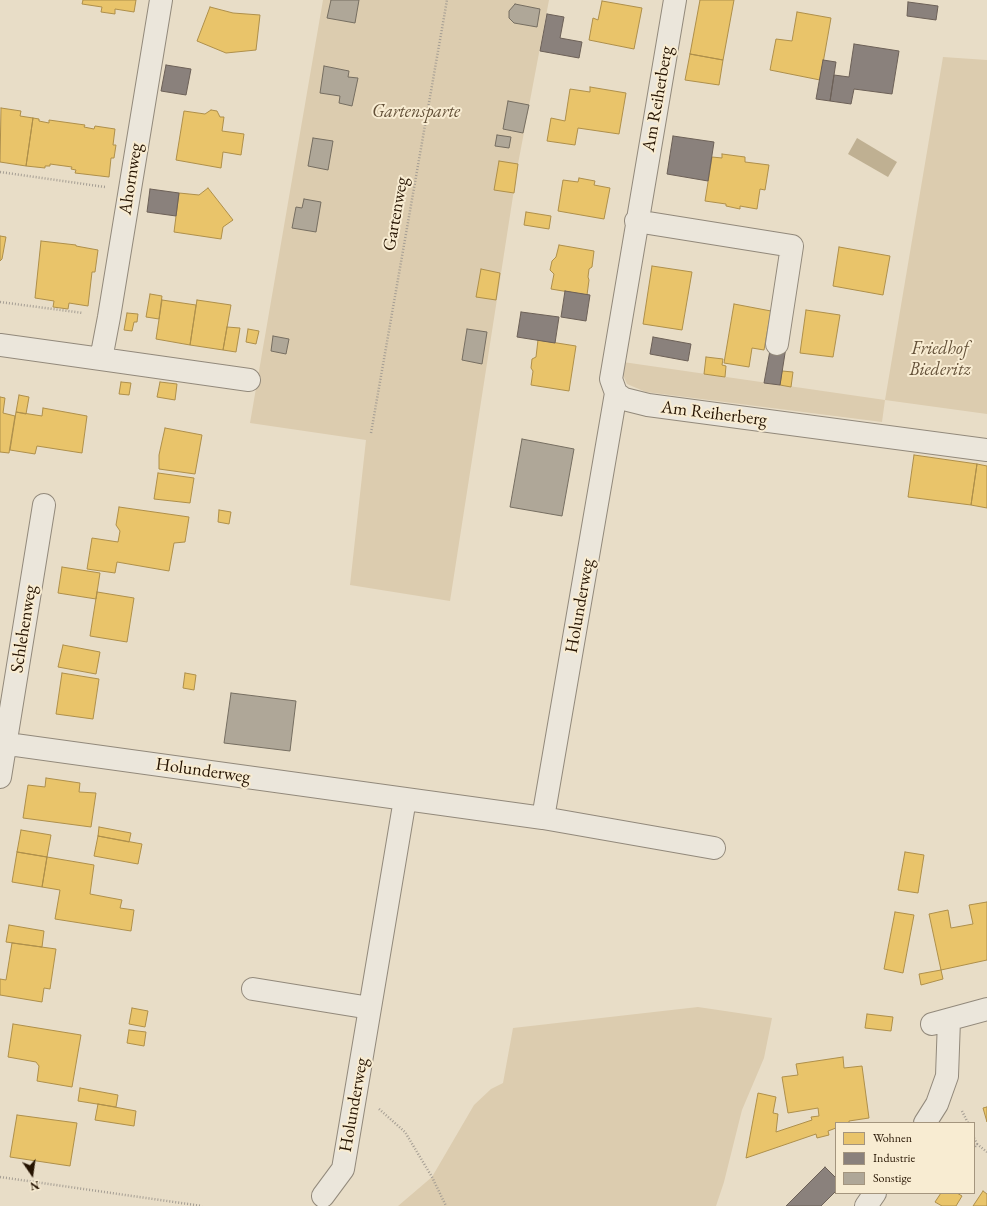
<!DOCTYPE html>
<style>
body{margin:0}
#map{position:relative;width:987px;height:1206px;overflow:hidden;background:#e8ddc7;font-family:"EB Garamond",serif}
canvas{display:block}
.legend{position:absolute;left:835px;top:1122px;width:140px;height:72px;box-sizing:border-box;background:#f8ecd2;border:1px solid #a4957e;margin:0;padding:5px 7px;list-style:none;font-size:12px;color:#251301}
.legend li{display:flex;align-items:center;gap:8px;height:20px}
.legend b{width:20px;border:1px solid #a4957e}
.north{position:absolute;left:12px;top:1154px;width:40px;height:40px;-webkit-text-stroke:3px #f8ecd2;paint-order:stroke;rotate:167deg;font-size:11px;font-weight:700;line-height:16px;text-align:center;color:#251301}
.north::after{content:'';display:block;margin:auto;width:14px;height:18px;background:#251301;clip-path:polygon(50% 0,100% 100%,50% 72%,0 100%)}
</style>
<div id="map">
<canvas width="987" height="1206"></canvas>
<ul class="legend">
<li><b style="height:11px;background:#e9c46a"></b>Wohnen</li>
<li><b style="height:11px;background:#8a817c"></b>Industrie</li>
<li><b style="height:11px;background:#afa798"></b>Sonstige</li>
</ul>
<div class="north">N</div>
</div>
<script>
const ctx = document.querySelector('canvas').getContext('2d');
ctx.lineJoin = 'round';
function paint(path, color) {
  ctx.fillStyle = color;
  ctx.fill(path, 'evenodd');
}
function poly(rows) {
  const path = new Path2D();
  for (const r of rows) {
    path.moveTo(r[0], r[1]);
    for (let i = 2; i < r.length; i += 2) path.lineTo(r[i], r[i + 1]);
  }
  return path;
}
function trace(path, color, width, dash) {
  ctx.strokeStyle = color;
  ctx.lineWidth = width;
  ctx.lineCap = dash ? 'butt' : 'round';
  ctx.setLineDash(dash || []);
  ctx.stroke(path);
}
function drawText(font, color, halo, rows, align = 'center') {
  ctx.font = font + ' "EB Garamond",serif';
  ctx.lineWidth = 4;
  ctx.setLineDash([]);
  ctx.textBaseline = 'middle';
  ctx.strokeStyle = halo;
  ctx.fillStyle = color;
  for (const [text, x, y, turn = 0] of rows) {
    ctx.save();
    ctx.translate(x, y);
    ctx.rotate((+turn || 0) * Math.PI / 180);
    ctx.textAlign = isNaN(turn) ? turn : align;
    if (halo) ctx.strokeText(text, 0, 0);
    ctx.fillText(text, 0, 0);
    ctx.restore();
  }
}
paint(poly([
 [323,0,549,0,518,164,450,601,350,585,366,440,250,423],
 [943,57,987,60,987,414,885,400,882,422,646,392,627,384,621,370,623,362,885,400],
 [698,1007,772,1018,764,1058,742,1110,724,1182,716,1206,398,1206,432,1177,474,1105,491,1089,503,1083,513,1028]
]), '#dcccaf');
paint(poly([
 [857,138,897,162,888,177,848,154]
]), '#bfb092');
const homes = poly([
 [83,0,136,0,134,12,115,9,115,14,101,12,102,7,82,4,83,0],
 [700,0,734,0,723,60,690,54,700,0],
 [602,1,642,8,634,49,589,40,593,18,598,20,602,1],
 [210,7,233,13,260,15,256,50,226,53,197,41,210,7],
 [797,12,831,18,820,80,770,70,776,39,792,41,797,12],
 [690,54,723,60,719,85,685,80,690,54],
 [590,87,626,93,619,134,578,128,575,145,547,141,551,118,565,121,570,89,590,92,590,87],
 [1,108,21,111,20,116,33,118,26,166,0,162,1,108],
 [211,110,217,111,220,117,224,117,222,131,244,134,241,155,223,152,221,168,176,160,184,111,205,114,211,110],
 [33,118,39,119,39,121,49,123,49,120,85,125,84,127,94,129,95,126,115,129,113,145,116,145,114,158,111,158,109,177,75,173,76,170,71,169,72,167,50,164,50,166,45,166,45,168,26,166,33,118],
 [722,154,745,157,745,162,769,165,765,190,760,189,757,209,740,206,740,209,726,206,726,204,705,201,712,157,722,158,722,154],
 [499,161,518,164,514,193,494,190,499,161],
 [579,178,595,181,594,185,610,188,604,219,558,211,563,180,578,182,579,178],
 [208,188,233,220,223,227,221,239,174,232,179,193,199,195,208,188],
 [526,212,551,216,549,229,524,225,526,212],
 [0,236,6,237,2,259,0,261,0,236],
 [41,241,76,245,76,246,98,250,95,272,92,272,88,306,69,303,68,309,53,307,54,301,35,298,41,241],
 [559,245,594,251,592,267,589,269,588,277,589,280,587,295,551,289,554,274,550,270,552,261,556,257,559,245],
 [839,247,890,256,883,295,833,286,839,247],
 [652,266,692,272,682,330,643,324,652,266],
 [481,269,500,273,496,300,476,297,481,269],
 [150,294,162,296,159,319,146,317,150,294],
 [162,300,196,305,190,345,156,339,162,300],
 [197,300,231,305,223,350,190,345,197,300],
 [734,304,771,311,764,350,752,348,749,367,724,363,734,304],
 [806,310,840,315,833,357,800,353,806,310],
 [127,313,138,314,137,322,134,322,132,331,124,330,127,313],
 [227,327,240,328,236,352,223,350,227,327],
 [248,329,259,331,256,344,246,342,248,329],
 [538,340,576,346,569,391,531,385,533,371,531,368,532,359,536,357,538,340],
 [706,357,723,359,722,365,726,366,725,377,704,374,706,357],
 [782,371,793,372,791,387,780,385,782,371],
 [121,382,131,383,129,395,119,394,121,382],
 [160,382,177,384,175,400,157,397,160,382],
 [19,395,29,397,26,414,16,412,19,395],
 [0,397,5,398,3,413,15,416,9,453,0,452,0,397],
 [43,408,87,416,82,453,37,446,35,454,10,450,16,412,42,416,43,408],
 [165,428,202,435,195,474,159,469,159,455,165,428],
 [914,455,977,464,971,505,908,497,914,455],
 [977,464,987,466,987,508,971,505,977,464],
 [158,473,194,478,190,503,154,499,158,473],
 [119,507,189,517,185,542,174,543,169,571,117,562,115,573,87,569,92,538,118,542,120,531,116,525,119,507],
 [219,510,231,512,229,524,218,522,219,510],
 [62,567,100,573,96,599,58,593,62,567],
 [97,592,134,598,127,642,90,636,97,592],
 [63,645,100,652,96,674,58,667,63,645],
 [62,673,99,679,93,719,56,714,62,673],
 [185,673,196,675,194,690,183,688,185,673],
 [46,778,80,783,79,792,96,793,91,827,23,818,28,785,45,787,46,778],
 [99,827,131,833,129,842,98,836,99,827],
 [21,830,51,835,47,857,17,852,21,830],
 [98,836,142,844,138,864,94,856,98,836],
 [17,852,47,857,42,887,12,882,17,852],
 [905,852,924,855,918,893,898,890,905,852],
 [47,857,94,865,90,894,122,900,120,908,134,910,131,931,55,919,60,890,42,887,47,857],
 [987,902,987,960,941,970,929,914,948,910,951,928,973,924,969,905,987,902],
 [895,912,914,915,903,973,884,969,895,912],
 [9,925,44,931,42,947,6,942,9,925],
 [12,943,56,949,50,989,44,988,42,1002,0,995,0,979,6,980,12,943],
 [941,970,943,979,921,985,919,974,941,970],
 [132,1008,148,1011,145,1027,129,1024,132,1008],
 [867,1014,893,1017,891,1031,865,1028,867,1014],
 [13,1024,81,1035,72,1087,37,1081,39,1066,36,1062,8,1057,13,1024],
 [129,1030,146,1032,144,1046,127,1043,129,1030],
 [843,1057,844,1068,862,1066,869,1118,849,1121,849,1123,836,1123,836,1128,828,1131,829,1135,817,1138,816,1134,746,1158,758,1093,776,1097,773,1113,778,1114,776,1132,812,1120,811,1117,819,1116,818,1108,788,1113,782,1077,798,1075,796,1064,843,1057],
 [80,1088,118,1095,116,1107,78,1101,80,1088],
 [98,1104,136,1111,134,1126,95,1120,98,1104],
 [987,1107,987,1122,983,1108,987,1107],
 [17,1115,77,1123,70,1166,10,1157,17,1115],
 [983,1191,987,1194,987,1206,973,1206,983,1191],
 [941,1193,957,1193,962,1196,956,1206,942,1206,935,1202,941,1193]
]);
paint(homes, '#e9c46a');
trace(homes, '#ae8f4a', 1);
const industry = poly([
 [908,2,938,6,936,20,907,16,908,2],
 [547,14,564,17,560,38,582,42,579,58,540,51,547,14],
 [854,44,899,51,892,94,854,89,851,104,830,101,834,75,849,77,854,44],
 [823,60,836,62,830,101,816,99,823,60],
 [166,65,191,69,186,95,161,91,166,65],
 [673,136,714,142,708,181,667,174,673,136],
 [150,189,179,193,176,216,147,212,150,189],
 [565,291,590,295,586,321,561,317,565,291],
 [521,312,559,317,555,343,517,337,521,312],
 [653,337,691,344,688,361,650,354,653,337],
 [771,345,786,347,780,385,764,383,771,345],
 [825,1167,836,1178,836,1191,821,1206,786,1206,825,1167]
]);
paint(industry, '#8a817c');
trace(industry, '#6c6057', 1);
const building = poly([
 [331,0,359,0,355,23,327,18,331,0],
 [515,4,540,9,537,27,514,23,509,18,509,11,515,4],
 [324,66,349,71,348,77,358,78,352,106,339,103,340,96,320,93,324,66],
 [508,101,529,105,523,133,503,129,508,101],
 [497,135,511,137,509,148,495,146,497,135],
 [313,138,333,141,328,170,308,166,313,138],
 [304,199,321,202,316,232,292,228,296,207,302,208,304,199],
 [467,329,487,332,482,364,462,360,467,329],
 [273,336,289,339,286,354,271,351,273,336],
 [522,439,574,449,562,516,510,507,522,439],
 [231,693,296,701,290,751,224,743,231,693]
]);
paint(building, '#afa798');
trace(building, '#766e61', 1);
const minor = poly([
 [161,0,109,317,101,359,249,380],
 [675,0,611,379,616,393,624,399,648,405,987,450],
 [636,221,792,246,777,344],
 [0,345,101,359],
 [0,743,543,818,616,393],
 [0,777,44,505],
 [543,818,714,848],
 [253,989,370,1008],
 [932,1024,987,1009],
 [925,1123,937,1104,947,1076,949,1020],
 [323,1196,343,1169,405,799],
 [866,1206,875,1193]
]);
trace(minor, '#92897b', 24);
trace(poly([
 [0,172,105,187],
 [0,302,83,313],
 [371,433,447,0],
 [379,1109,405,1132,432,1177,446,1206],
 [962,1111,968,1123],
 [974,1138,977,1144,974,1148],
 [977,1144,987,1152],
 [0,1177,202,1206]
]), '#a49d93', 2.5, [1, 2]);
trace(minor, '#ebe6db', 22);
drawText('18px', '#251301', '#f8ecd2', [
 ["Am Reiherberg",658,99,-80],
 ["Ahornweg",131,179,-81],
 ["Gartenweg",396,214,-80],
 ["Am Reiherberg",714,414,7],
 ["Holunderweg",580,606,-80],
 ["Schlehenweg",24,629,-81],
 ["Holunderweg",203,771,8],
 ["Holunderweg",354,1105,-80]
]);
drawText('italic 18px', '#624f37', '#f8ecd2', [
 ["Gartensparte",416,112],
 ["Friedhof",940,349],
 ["Biederitz",940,370]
]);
</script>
